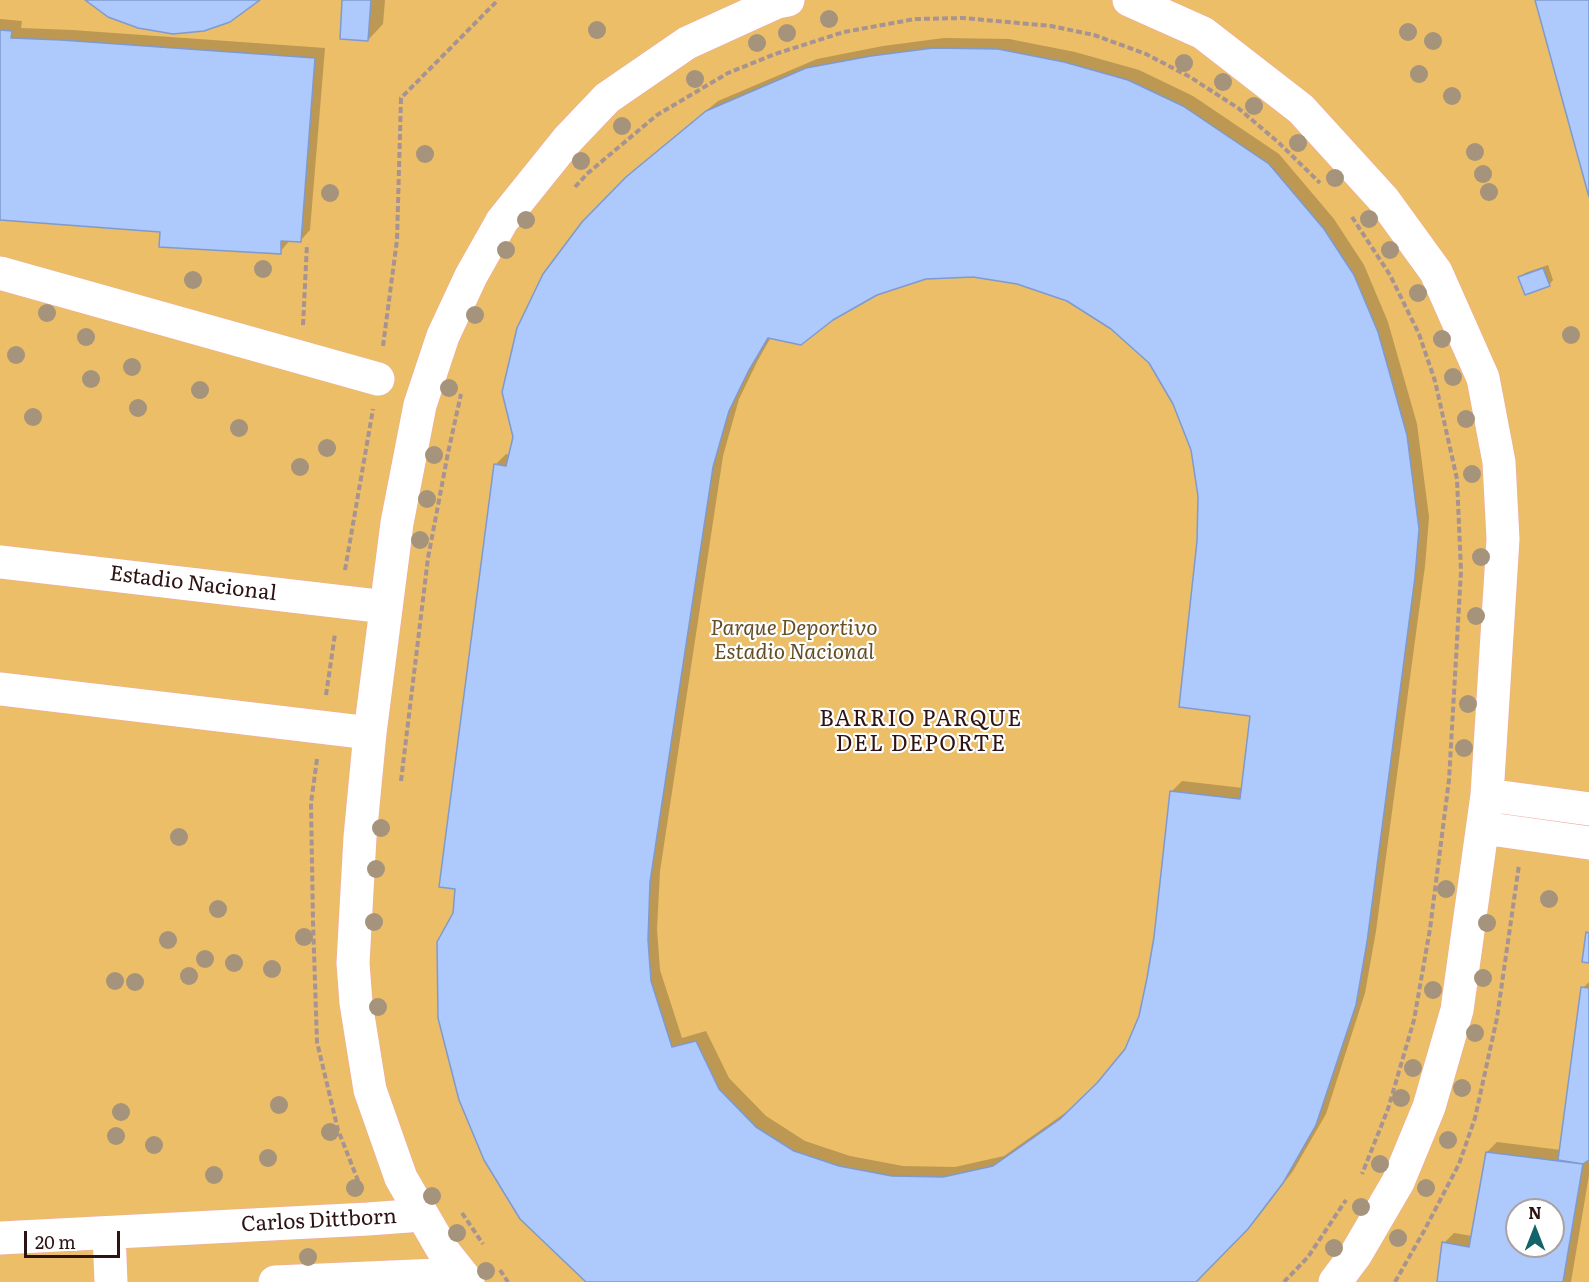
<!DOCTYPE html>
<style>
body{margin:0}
#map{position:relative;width:1589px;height:1282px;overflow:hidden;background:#f6e7e5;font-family:Literata,serif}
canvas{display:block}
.north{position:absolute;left:1505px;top:1198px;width:60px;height:60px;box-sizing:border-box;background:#fff;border:2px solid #aba1a1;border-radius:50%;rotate:0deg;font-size:16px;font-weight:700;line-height:24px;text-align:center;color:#2d1313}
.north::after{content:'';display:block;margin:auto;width:21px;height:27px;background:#146369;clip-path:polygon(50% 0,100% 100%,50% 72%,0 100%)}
.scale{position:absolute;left:24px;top:1231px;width:96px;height:27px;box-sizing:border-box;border:3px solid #2d1313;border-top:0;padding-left:8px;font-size:18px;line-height:21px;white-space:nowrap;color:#2d1313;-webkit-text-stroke:4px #fff;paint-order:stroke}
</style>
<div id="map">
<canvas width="1589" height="1282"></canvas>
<div class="north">N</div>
<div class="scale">20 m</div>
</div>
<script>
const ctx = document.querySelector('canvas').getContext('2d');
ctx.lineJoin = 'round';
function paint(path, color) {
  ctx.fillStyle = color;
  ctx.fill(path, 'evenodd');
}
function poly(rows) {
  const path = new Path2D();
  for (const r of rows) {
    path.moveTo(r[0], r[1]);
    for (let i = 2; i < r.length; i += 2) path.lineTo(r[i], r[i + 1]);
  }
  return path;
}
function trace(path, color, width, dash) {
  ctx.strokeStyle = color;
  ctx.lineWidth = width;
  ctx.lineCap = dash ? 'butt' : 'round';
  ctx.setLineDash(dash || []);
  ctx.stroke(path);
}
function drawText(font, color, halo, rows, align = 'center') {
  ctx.font = font + ' Literata,serif';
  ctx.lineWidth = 4.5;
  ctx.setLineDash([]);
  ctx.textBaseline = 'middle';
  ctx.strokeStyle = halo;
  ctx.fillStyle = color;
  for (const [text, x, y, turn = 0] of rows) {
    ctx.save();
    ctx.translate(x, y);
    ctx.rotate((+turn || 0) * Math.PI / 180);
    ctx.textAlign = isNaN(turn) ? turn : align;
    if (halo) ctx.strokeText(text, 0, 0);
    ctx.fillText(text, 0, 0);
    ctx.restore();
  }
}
paint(poly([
 [0,0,1589,0,1589,1282,0,1282],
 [1517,1210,1553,1210,1553,1246,1517,1246]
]), '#ebbe67');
paint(poly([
 [344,0,385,0,383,24,368,40],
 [0,19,22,21,21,28,72,30,325,48,310,230,300,241,290,240,280,252,162,231,0,218],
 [944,38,1009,39,1075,52,1139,70,1193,96,1279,154,1334,219,1364,265,1388,322,1417,424,1429,517,1425,566,1376,931,1365,993,1326,1114,1293,1171,1258,1217,1211,1266,1193,1282,588,1282,454,914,495,465,506,454,510,455,583,223,638,167,718,101,817,59,883,46],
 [973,276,1018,282,1067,300,1112,328,1151,362,1174,403,1192,450,1199,496,1199,542,1252,715,1243,788,1182,781,1171,792,1155,937,1140,1017,1126,1049,1099,1082,1072,1108,1004,1156,955,1167,903,1166,850,1156,805,1141,766,1116,729,1078,706,1031,682,1038,660,970,657,929,660,871,723,456,739,399,758,360,771,337,832,318,876,293,926,278],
 [1548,265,1553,280,1549,285,1520,278,1525,273],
 [1589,982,1589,1175,1571,1282,1438,1282,1444,1243,1454,1233,1472,1236,1487,1152,1497,1142,1561,1150,1583,988],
 [1517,1210,1553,1210,1553,1246,1517,1246]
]), '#0003');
const building = poly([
 [85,0,260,0,230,22,204,31,173,34,138,28,108,17,85,0],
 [342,0,371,0,368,41,340,39,342,0],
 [1535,0,1589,0,1589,197,1535,0],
 [0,30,12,31,11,38,61,40,315,58,301,242,281,241,281,254,159,247,160,232,0,220,0,30],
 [933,48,998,49,1064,62,1128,80,1183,106,1269,164,1324,229,1354,275,1378,332,1407,435,1419,529,1415,577,1367,942,1356,1005,1316,1125,1283,1183,1248,1229,1196,1282,586,1282,520,1219,484,1160,459,1100,438,1018,437,942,453,913,455,889,439,887,494,464,506,466,513,437,502,392,517,328,543,274,582,222,626,177,706,111,806,68,871,56,933,48],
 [973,277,1017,284,1067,301,1111,329,1149,363,1173,404,1191,450,1198,496,1197,541,1179,707,1250,716,1240,799,1170,791,1154,937,1147,978,1139,1016,1125,1049,1097,1083,1060,1119,993,1166,943,1177,892,1176,839,1166,794,1151,756,1127,719,1089,696,1041,672,1047,651,981,648,940,650,882,713,467,729,411,748,372,768,338,801,345,833,320,877,295,926,279,973,277],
 [1543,268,1550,286,1525,295,1518,277,1543,268],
 [1586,932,1589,933,1589,963,1582,962,1586,932],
 [1581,987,1589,988,1589,1160,1583,1164,1558,1160,1581,987],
 [1486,1152,1583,1164,1563,1282,1437,1282,1442,1242,1469,1247,1486,1152],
 [1517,1210,1553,1210,1553,1246,1517,1246,1517,1210]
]);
paint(building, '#aec9fb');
trace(building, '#7e9acf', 1.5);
const minor = poly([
 [1129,0,1203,33,1301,109,1383,199,1436,272,1483,378,1499,462,1503,539,1487,795,1457,1010,1429,1107,1398,1182,1356,1254,1335,1282],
 [0,273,378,379],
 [0,562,386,607],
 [0,689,370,733],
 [1487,795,1589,809],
 [1483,828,1589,843],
 [109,1233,111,1282],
 [0,1238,368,1219,422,1215],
 [275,1282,461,1274],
 [468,1282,444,1252,401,1178,370,1090,356,1003,353,963,360,837,370,733,397,523,420,405,443,336,471,276,502,221,568,139,607,98,687,43,777,2,788,0]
]);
trace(minor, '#f0a9a5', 34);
trace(poly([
 [575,187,588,173,657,115,728,73,775,54,844,32,915,19,963,18,1051,26,1094,35,1146,54,1190,77,1238,108,1278,142,1320,183],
 [1352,217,1390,275,1419,334,1435,381,1457,479,1461,571,1449,780,1430,929,1414,1020,1388,1109,1362,1174],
 [303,325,307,244],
 [383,346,397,240,401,98,498,0],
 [345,570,373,409],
 [326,695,335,634],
 [317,759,311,803,313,921,317,1042,338,1130,361,1188],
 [401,781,428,558,448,453,461,394],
 [462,1213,483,1244],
 [500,1270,508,1282],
 [1284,1282,1308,1257,1346,1200],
 [1395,1282,1424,1231,1459,1164,1475,1118,1497,1018,1519,865]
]), '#a79492', 4, [6, 3]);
trace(minor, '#fff', 33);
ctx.fillStyle = '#a5937c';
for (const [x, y] of [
 [829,19],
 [597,30],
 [1408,32],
 [787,33],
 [1433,41],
 [757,43],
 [1184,63],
 [1419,74],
 [695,79],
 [1223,82],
 [1452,96],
 [1254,106],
 [622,126],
 [1298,143],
 [1475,152],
 [425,154],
 [581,161],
 [1483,174],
 [1335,178],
 [1489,192],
 [330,193],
 [1369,219],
 [526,220],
 [506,250],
 [1390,250],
 [263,269],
 [193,280],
 [1418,293],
 [47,313],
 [475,315],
 [1571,335],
 [86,337],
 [1442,339],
 [16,355],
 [132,367],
 [1453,377],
 [91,379],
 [449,388],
 [200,390],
 [138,408],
 [33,417],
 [1466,419],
 [239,428],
 [327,448],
 [434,455],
 [300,467],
 [1472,474],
 [427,499],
 [420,540],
 [1481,557],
 [1476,616],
 [1468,704],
 [1464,748],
 [381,828],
 [179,837],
 [376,869],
 [1446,889],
 [1549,899],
 [218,909],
 [374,922],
 [1487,923],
 [304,937],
 [168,940],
 [205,959],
 [234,963],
 [272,969],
 [189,976],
 [1483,978],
 [115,981],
 [135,982],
 [1433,990],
 [378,1007],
 [1475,1033],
 [1413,1068],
 [1462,1088],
 [1401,1098],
 [279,1105],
 [121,1112],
 [330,1132],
 [116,1136],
 [1448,1140],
 [154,1145],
 [268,1158],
 [1380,1164],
 [214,1175],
 [355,1188],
 [1426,1188],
 [432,1196],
 [1361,1207],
 [457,1233],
 [1398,1238],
 [1334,1248],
 [308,1257],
 [486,1271]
]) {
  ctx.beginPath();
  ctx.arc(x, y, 9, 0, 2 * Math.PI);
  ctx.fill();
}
drawText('21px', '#2d1313', '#fff', [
 ["Estadio Nacional",193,584,7],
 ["Carlos Dittborn",319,1221,-3]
]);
drawText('italic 21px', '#634e26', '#fff', [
 ["Parque Deportivo",794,629],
 ["Estadio Nacional",794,653]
]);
ctx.letterSpacing = '1.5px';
drawText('22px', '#2d1313', '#fff', [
 ["BARRIO PARQUE",921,720],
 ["DEL DEPORTE",921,745]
]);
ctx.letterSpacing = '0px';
</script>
